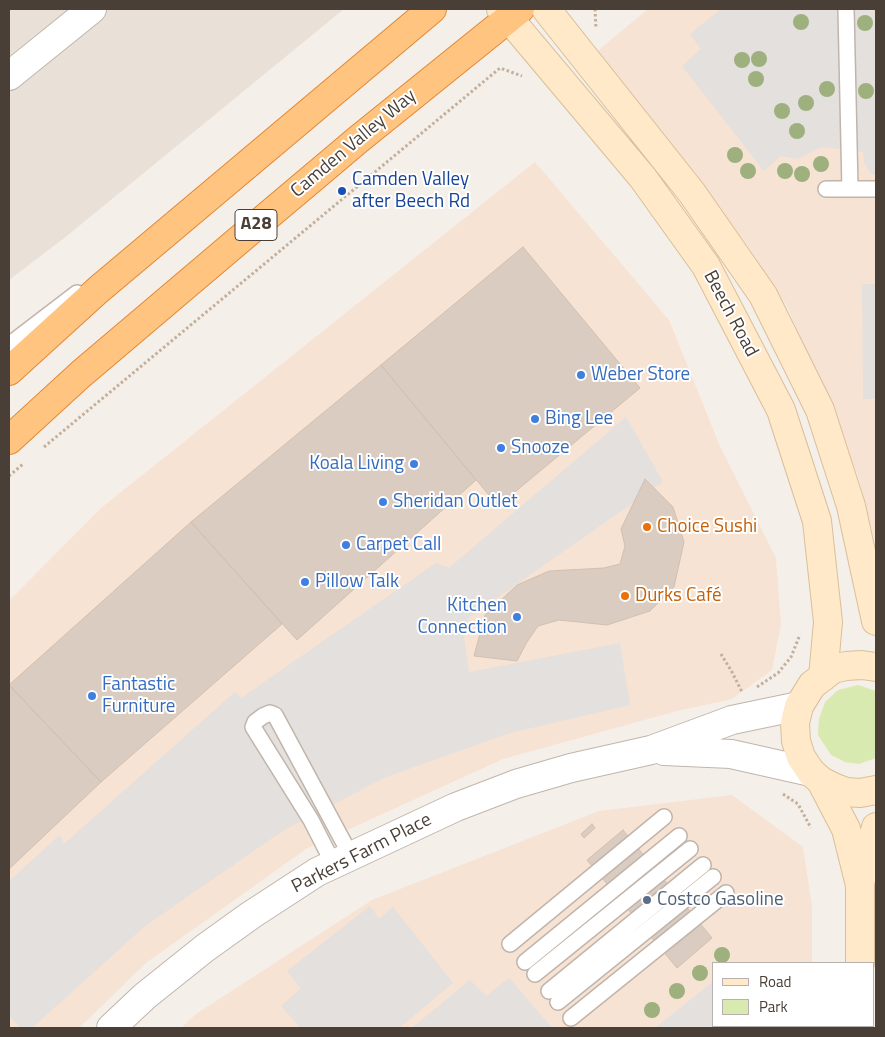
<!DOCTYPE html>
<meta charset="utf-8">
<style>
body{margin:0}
#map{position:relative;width:885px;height:1037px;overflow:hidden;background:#f5efe9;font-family:"Titillium Web",sans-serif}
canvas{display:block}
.frame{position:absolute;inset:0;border:10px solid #493f37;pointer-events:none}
.legend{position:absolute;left:712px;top:962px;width:162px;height:65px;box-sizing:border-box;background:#fff;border:1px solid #b6b2af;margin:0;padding:6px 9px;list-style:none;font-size:15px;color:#493f37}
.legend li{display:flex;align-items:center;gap:10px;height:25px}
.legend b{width:25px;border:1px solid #b6b2af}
</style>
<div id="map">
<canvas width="885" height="1037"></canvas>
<div class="frame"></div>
<ul class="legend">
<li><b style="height:6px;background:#ffe9c8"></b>Road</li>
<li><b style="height:14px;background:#d9eab0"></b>Park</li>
</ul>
</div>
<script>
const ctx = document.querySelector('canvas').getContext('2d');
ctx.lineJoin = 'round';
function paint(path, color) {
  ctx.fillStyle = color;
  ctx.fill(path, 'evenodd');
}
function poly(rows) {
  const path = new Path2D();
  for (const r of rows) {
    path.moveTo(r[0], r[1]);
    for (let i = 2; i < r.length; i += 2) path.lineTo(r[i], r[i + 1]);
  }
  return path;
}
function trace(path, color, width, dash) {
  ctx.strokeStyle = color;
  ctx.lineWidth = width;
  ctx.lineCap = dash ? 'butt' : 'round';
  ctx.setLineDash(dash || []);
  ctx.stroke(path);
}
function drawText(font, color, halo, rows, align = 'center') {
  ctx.font = font + ' "Titillium Web",sans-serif';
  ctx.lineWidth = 4;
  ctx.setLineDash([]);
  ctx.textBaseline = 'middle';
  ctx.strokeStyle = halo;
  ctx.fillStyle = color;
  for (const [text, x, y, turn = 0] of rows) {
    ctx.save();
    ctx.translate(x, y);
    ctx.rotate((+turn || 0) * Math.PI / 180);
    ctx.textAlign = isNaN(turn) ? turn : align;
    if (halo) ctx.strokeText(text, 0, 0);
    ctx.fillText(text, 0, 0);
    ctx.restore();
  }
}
paint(poly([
 [9,9,344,9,68,235,9,280]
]), '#e9e0d7');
paint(poly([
 [648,9,876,9,876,546,858,476,788,308,747,245,593,55],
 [535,162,669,320,719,444,776,558,781,624,772,670,732,699,677,711,503,759,306,849,146,963,79,1028,9,1028,9,601,101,508],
 [732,795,803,847,812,906,812,963,714,963,714,1026,811,1026,811,1028,181,1028,196,1014,372,900,599,811]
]), '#f7e3d3');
paint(poly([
 [858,685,876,691,876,758,859,764,845,762,831,755,818,735,819,719,825,702,838,690]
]), '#d9eab0');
paint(poly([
 [721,9,876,9,876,175,872,175,864,162,863,152,822,147,798,159,781,156,764,171,682,66,701,49,690,34],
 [862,284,876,284,876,399,863,399],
 [626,417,663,482,468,618,464,638,469,672,620,643,630,705,510,733,386,777,284,830,145,926,32,1028,21,1028,9,1015,9,881,60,835,64,844,235,692,241,698,436,563,449,568],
 [370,906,379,919,393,907,453,983,399,1028,301,1028,281,1006,301,988,287,971],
 [509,978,552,1028,412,1028,470,980,486,996],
 [714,981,714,1026,799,1026,799,1028,655,1028]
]), '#e3e0dd');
const building = poly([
 [523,247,640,388,498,506,381,365,523,247],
 [381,365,476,480,297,640,191,522,381,365],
 [645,479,673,507,684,542,674,587,650,611,607,625,559,620,538,626,527,642,517,661,474,656,485,615,517,585,549,571,604,568,620,564,625,546,621,529,645,479],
 [191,522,282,624,101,782,9,685,191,522],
 [9,685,101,782,9,869,9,685],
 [592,824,595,828,584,838,581,834,592,824],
 [623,830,712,938,677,968,587,860,623,830]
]);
paint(building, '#daccc1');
trace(building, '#d2c0b0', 1);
const service = poly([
 [846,9,850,189],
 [826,189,876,189],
 [9,345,77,293],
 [334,865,311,820,253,727,255,722,263,716,270,713,275,715,351,856],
 [510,944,664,817],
 [525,962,679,836],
 [535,974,690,849],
 [549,991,703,865],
 [558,1002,713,877],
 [571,1018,726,893]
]);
const minor = poly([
 [9,76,92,9],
 [664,751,731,754,811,772],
 [111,1028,145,996,205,948,251,915,317,872,456,807,516,784,571,768,651,750,732,720,799,706]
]);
const secondary = poly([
 [501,9,643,178,706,266,781,410,817,521,828,622,823,677],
 [546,9,692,193,763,295,820,410,851,506,876,621],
 [876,667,862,665,846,666,833,669,812,685,799,706,795,723,796,741,801,757,811,772,821,781,833,787,846,792,860,793,876,790],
 [821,781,846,829,860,885,860,963],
 [860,883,876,827],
 [859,1028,859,1026]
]);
const trunk = poly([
 [9,371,98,290,432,9],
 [9,440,81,374,239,240,360,138,520,9]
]);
trace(service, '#c1b5ab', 18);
trace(minor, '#c1b5ab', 30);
trace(secondary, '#d9bf99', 30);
trace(trunk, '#e38834', 30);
trace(poly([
 [595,9,596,29],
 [44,447,500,68,522,76],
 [9,476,23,464],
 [721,654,732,672,742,692],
 [757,687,778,673,791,657,799,637],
 [783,794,798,804,811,828]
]), '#c3af9b', 3, [2.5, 2.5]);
trace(service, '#fff', 15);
trace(minor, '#fff', 28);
trace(secondary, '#ffe9c8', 28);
trace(trunk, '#ffc480', 28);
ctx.fillStyle = '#9db07e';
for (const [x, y] of [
 [801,22],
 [865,23],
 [759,59],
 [742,60],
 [756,79],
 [827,89],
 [866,91],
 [806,103],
 [782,111],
 [797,131],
 [735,155],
 [821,164],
 [748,171],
 [785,171],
 [802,174],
 [722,955],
 [700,973],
 [677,991],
 [652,1010]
]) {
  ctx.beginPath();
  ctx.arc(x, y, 8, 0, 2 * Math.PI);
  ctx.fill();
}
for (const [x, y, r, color] of [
 [342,191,5,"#1a4fb4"],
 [581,375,5,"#3f7fe0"],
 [535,419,5,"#3f7fe0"],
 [501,448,5,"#3f7fe0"],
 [414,464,5,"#3f7fe0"],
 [383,502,5,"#3f7fe0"],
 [647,527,5,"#e8710a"],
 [346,545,5,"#3f7fe0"],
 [305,582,5,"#3f7fe0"],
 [625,596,5,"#e8710a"],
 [517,617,5,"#3f7fe0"],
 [92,696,5,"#3f7fe0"],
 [647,900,5,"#5c6f8a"]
]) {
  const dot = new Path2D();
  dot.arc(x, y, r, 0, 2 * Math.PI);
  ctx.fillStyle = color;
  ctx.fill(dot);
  trace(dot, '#fff', 2);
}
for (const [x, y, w] of [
 [256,225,42]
]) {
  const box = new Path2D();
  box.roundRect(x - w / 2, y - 15.5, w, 31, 4);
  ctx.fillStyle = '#fff';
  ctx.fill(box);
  trace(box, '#493f37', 1);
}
drawText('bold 18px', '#493f37', null, [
 ["A28",256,225]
]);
drawText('19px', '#493f37', '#fff', [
 ["Camden Valley Way",354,144,-40],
 ["Beech Road",730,314,62],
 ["Parkers Farm Place",362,854,-27]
]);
drawText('19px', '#164399', '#fff', [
 ["Camden Valley",352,180],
 ["after Beech Rd",352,202]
], 'left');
drawText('19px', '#366cbe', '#fff', [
 ["Weber Store",591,375],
 ["Bing Lee",545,419],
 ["Snooze",511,448],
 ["Koala Living",404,464,"right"],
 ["Sheridan Outlet",393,502],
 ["Carpet Call",356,545],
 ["Pillow Talk",315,582],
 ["Kitchen",507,606,"right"],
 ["Connection",507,628,"right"],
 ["Fantastic",102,685],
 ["Furniture",102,707]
], 'left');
drawText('19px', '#c56008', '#fff', [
 ["Choice Sushi",657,527],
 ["Durks Café",635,596]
], 'left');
drawText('19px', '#4e5e75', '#fff', [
 ["Costco Gasoline",657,900]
], 'left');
</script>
